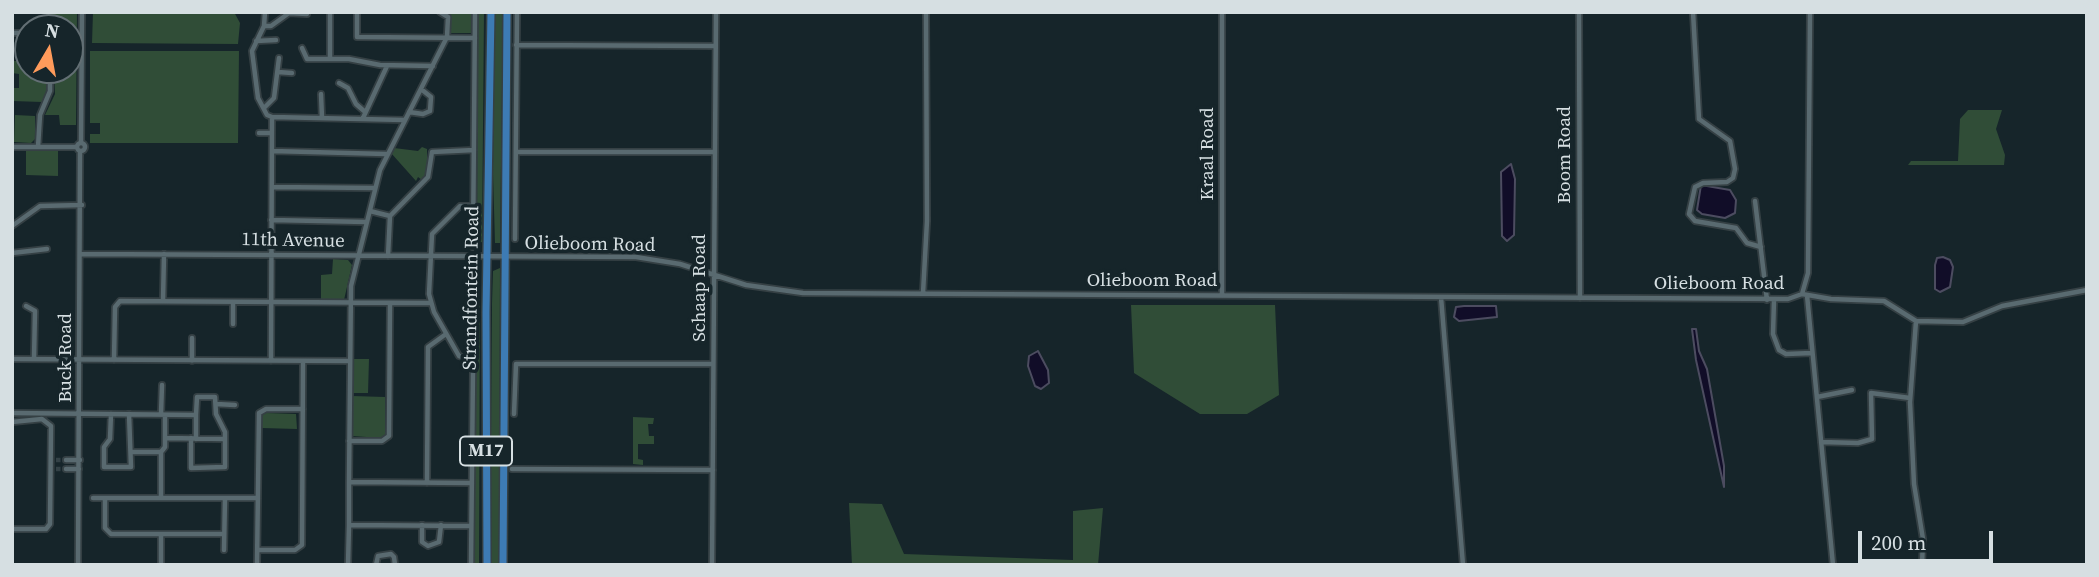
<!DOCTYPE html>
<style>
body{margin:0}
#map{position:relative;width:2099px;height:577px;overflow:hidden;background:#16252a;font-family:"Source Serif 4",serif}
canvas{display:block}
.frame{position:absolute;inset:0;border:14px solid #d6dfe2;pointer-events:none}
.north{position:absolute;left:14px;top:14px;width:70px;height:70px;box-sizing:border-box;background:#16252a;border:2px solid #636f74;border-radius:50%;rotate:10deg;font-size:19px;font-weight:700;line-height:28px;text-align:center;color:#d6dfe2}
.north::after{content:'';display:block;margin:auto;width:24px;height:32px;background:#ff9b5b;clip-path:polygon(50% 0,100% 100%,50% 72%,0 100%)}
.scale{position:absolute;left:1858px;top:531px;width:135px;height:32px;box-sizing:border-box;border:4px solid #d6dfe2;border-top:0;padding-left:9px;font-size:21px;line-height:24px;white-space:nowrap;color:#d6dfe2;-webkit-text-stroke:5px #16252a;paint-order:stroke}
</style>
<div id="map">
<canvas width="2099" height="577"></canvas>
<div class="frame"></div>
<div class="north">N</div>
<div class="scale">200 m</div>
</div>
<script>
const ctx = document.querySelector('canvas').getContext('2d');
ctx.lineJoin = 'round';
function paint(path, color) {
  ctx.fillStyle = color;
  ctx.fill(path, 'evenodd');
}
function poly(rows) {
  const path = new Path2D();
  for (const r of rows) {
    if (r.length === 3) {
      path.moveTo(r[0] + r[2], r[1]);
      path.arc(r[0], r[1], r[2], 0, 2 * Math.PI);
      continue;
    }
    path.moveTo(r[0], r[1]);
    for (let i = 2; i < r.length; i += 2) path.lineTo(r[i], r[i + 1]);
  }
  return path;
}
function trace(path, color, width, dash) {
  ctx.strokeStyle = color;
  ctx.lineWidth = width;
  ctx.lineCap = dash ? 'butt' : 'round';
  ctx.setLineDash(dash || []);
  ctx.stroke(path);
}
function drawText(font, color, halo, rows, align = 'center') {
  ctx.font = font + ' "Source Serif 4",serif';
  ctx.lineWidth = 7;
  ctx.setLineDash([]);
  ctx.textBaseline = 'middle';
  ctx.strokeStyle = halo;
  ctx.fillStyle = color;
  for (const [text, x, y, turn = 0] of rows) {
    ctx.save();
    ctx.translate(x, y);
    ctx.rotate((+turn || 0) * Math.PI / 180);
    ctx.textAlign = isNaN(turn) ? turn : align;
    if (halo) ctx.strokeText(text, 0, 0);
    ctx.fillText(text, 0, 0);
    ctx.restore();
  }
}
paint(poly([
 [46,12,77,12,76,125,60,125,59,115,45,115,55,94,54,70,70,70,70,28,47,28],
 [93,12,234,12,240,23,238,44,92,43],
 [453,12,473,12,471,33,450,33,450,15],
 [478,12,484,12,482,242,479,243,476,238,481,236,481,226,477,222],
 [494,12,503,12,500,243,495,243,493,174],
 [21,35,28,36,28,70,47,70,48,88,42,102,12,101,12,88,19,88,19,74,12,73,12,61,21,61],
 [90,51,239,51,238,143,90,143,90,134,100,134,100,123,90,123],
 [1968,110,2002,110,1996,129,2005,155,2004,165,1908,165,1911,161,1958,161,1960,119],
 [15,115,35,116,35,139,31,143,14,142],
 [422,147,427,149,427,173,422,180,418,177,416,181,391,153,394,148,418,151],
 [26,150,58,151,58,176,26,175],
 [333,259,348,260,352,265,344,300,321,299,321,275,332,274],
 [475,264,480,272,479,565,474,565],
 [500,268,499,565,490,565,492,303,493,271],
 [1131,305,1275,305,1279,395,1247,414,1200,414,1134,373],
 [353,359,369,359,368,393,352,393],
 [352,396,385,397,385,435,381,438,352,436],
 [266,413,296,414,297,429,262,428,262,415],
 [633,417,654,418,653,424,648,424,649,436,654,436,654,444,638,444,638,459,643,460,643,465,633,464],
 [849,503,882,504,904,554,1073,560,1073,511,1103,508,1098,565,852,565]
]), '#304d37');
const water = poly([
 [1511,164,1515,179,1514,235,1507,241,1502,236,1501,172,1511,164],
 [1701,185,1730,190,1736,200,1735,213,1725,218,1702,214,1697,210,1701,185],
 [1943,257,1950,260,1953,267,1950,287,1940,292,1935,289,1935,265,1937,258,1943,257],
 [1464,306,1496,306,1497,317,1459,321,1454,317,1456,307,1464,306],
 [1692,329,1696,329,1699,351,1707,369,1724,466,1724,487,1696,360,1692,329],
 [1038,351,1048,370,1049,383,1041,389,1035,386,1028,366,1029,356,1038,351]
]);
paint(water, '#110d28');
trace(water, '#4c4c60', 2);
trace(poly([
 [56,460,66,460],
 [56,469,66,469]
]), '#334146', 4.5, [4.5, 2]);
const minor = poly([
 [265,12,264,26,252,51,258,98,267,115,272,117],
 [330,12,330,59],
 [357,12,357,37,475,38],
 [440,12,448,17,447,37,380,170,351,286,349,482,472,483],
 [1579,12,1580,298],
 [1693,12,1699,119,1730,141,1735,169,1733,178,1727,182,1703,183,1695,187,1689,214,1695,221,1736,228,1747,243,1761,247],
 [264,26,271,26,289,13,307,14],
 [12,33,28,33],
 [256,41,276,40],
 [516,45,715,46],
 [302,48,307,59,349,59,380,65,433,66],
 [278,72,292,73],
 [339,83,348,88,356,104,364,111],
 [321,94,322,118],
 [265,107,274,98,279,58],
 [409,112,423,114,430,111,431,97,421,89],
 [272,117,405,120],
 [363,118,387,66],
 [259,133,272,133],
 [81,147,4],
 [81,143,82,12],
 [12,147,77,147],
 [38,147,40,115,50,91,50,70],
 [272,151,386,154],
 [516,152,714,152],
 [272,187,375,188],
 [1755,201,1767,300],
 [370,211,390,216],
 [271,220,367,222],
 [12,226,40,206,82,205],
 [515,239,517,12],
 [473,247,475,12],
 [12,253,47,249],
 [81,254,636,257,680,264,746,285,803,293,1788,299,1802,294,1808,273,1810,12],
 [388,256,390,216,428,177,432,152,474,150],
 [923,293,927,221,926,12],
 [1802,294,1831,299,1884,301,1916,321,1910,402,1914,484,1923,539,1922,565],
 [1222,295,1222,12],
 [1807,295,1833,565],
 [1441,297,1463,565],
 [1774,300,1773,334,1779,350,1786,354,1812,353],
 [163,301,164,254],
 [26,306,35,311,34,359],
 [1916,321,1963,322,2002,306,2087,290],
 [233,324,233,302],
 [12,359,350,361],
 [114,360,115,307,120,301,430,303],
 [472,360,459,356,434,312,429,294,432,234,460,206,474,206],
 [192,361,192,338],
 [271,361,272,117],
 [1817,397,1852,390],
 [216,404,235,405],
 [12,413,196,415,196,439],
 [111,414,110,439,104,447,104,467,131,467,129,414],
 [161,414,162,385],
 [514,414,516,364,713,364],
 [12,422,42,419,51,426,50,524,46,529,12,529],
 [166,438,225,439],
 [191,438,191,468,225,467,225,432,216,414,215,397,197,397,196,415],
 [349,441,382,441,389,436,390,303],
 [1821,442,1858,443,1872,439,1871,393,1910,398],
 [132,452,161,452,165,447,165,415],
 [161,452,161,498],
 [66,460,80,460],
 [66,469,79,469],
 [512,469,713,470],
 [427,483,428,347,446,334],
 [93,498,258,498],
 [105,498,105,528,111,534,224,534],
 [349,525,349,482],
 [422,525,422,542,428,546,439,542,441,525],
 [224,550,225,498],
 [258,550,295,550,302,545,303,361],
 [78,565,80,151],
 [161,565,161,535],
 [257,565,259,413,266,409,303,409],
 [348,565,349,525,471,526],
 [376,565,378,556,391,554,394,557,395,565],
 [471,565,474,269],
 [712,565,716,12]
]);
const primary = poly([
 [487,565,486,312,491,12],
 [503,565,507,12]
]);
trace(minor, '#354044', 8);
trace(primary, '#354044', 10);
trace(minor, '#596a70', 4.5);
trace(primary, '#3d7bb4', 7);
for (const [x, y, w] of [
 [486,451,52]
]) {
  const box = new Path2D();
  box.roundRect(x - w / 2, y - 14.5, w, 29, 5);
  ctx.fillStyle = '#16252a';
  ctx.fill(box);
  trace(box, '#d6dfe2', 2);
}
drawText('bold 18px', '#d6dfe2', null, [
 ["M17",486,451]
]);
drawText('19px', '#d6dfe2', '#16252a', [
 ["Kraal Road",1208,154,-90],
 ["Boom Road",1565,155,-90],
 ["11th Avenue",293,241,1],
 ["Olieboom Road",590,245,1],
 ["Olieboom Road",1152,281],
 ["Olieboom Road",1719,284],
 ["Strandfontein Road",472,288,-89],
 ["Schaap Road",700,288,-90],
 ["Buck Road",66,358,-90]
]);
</script>
